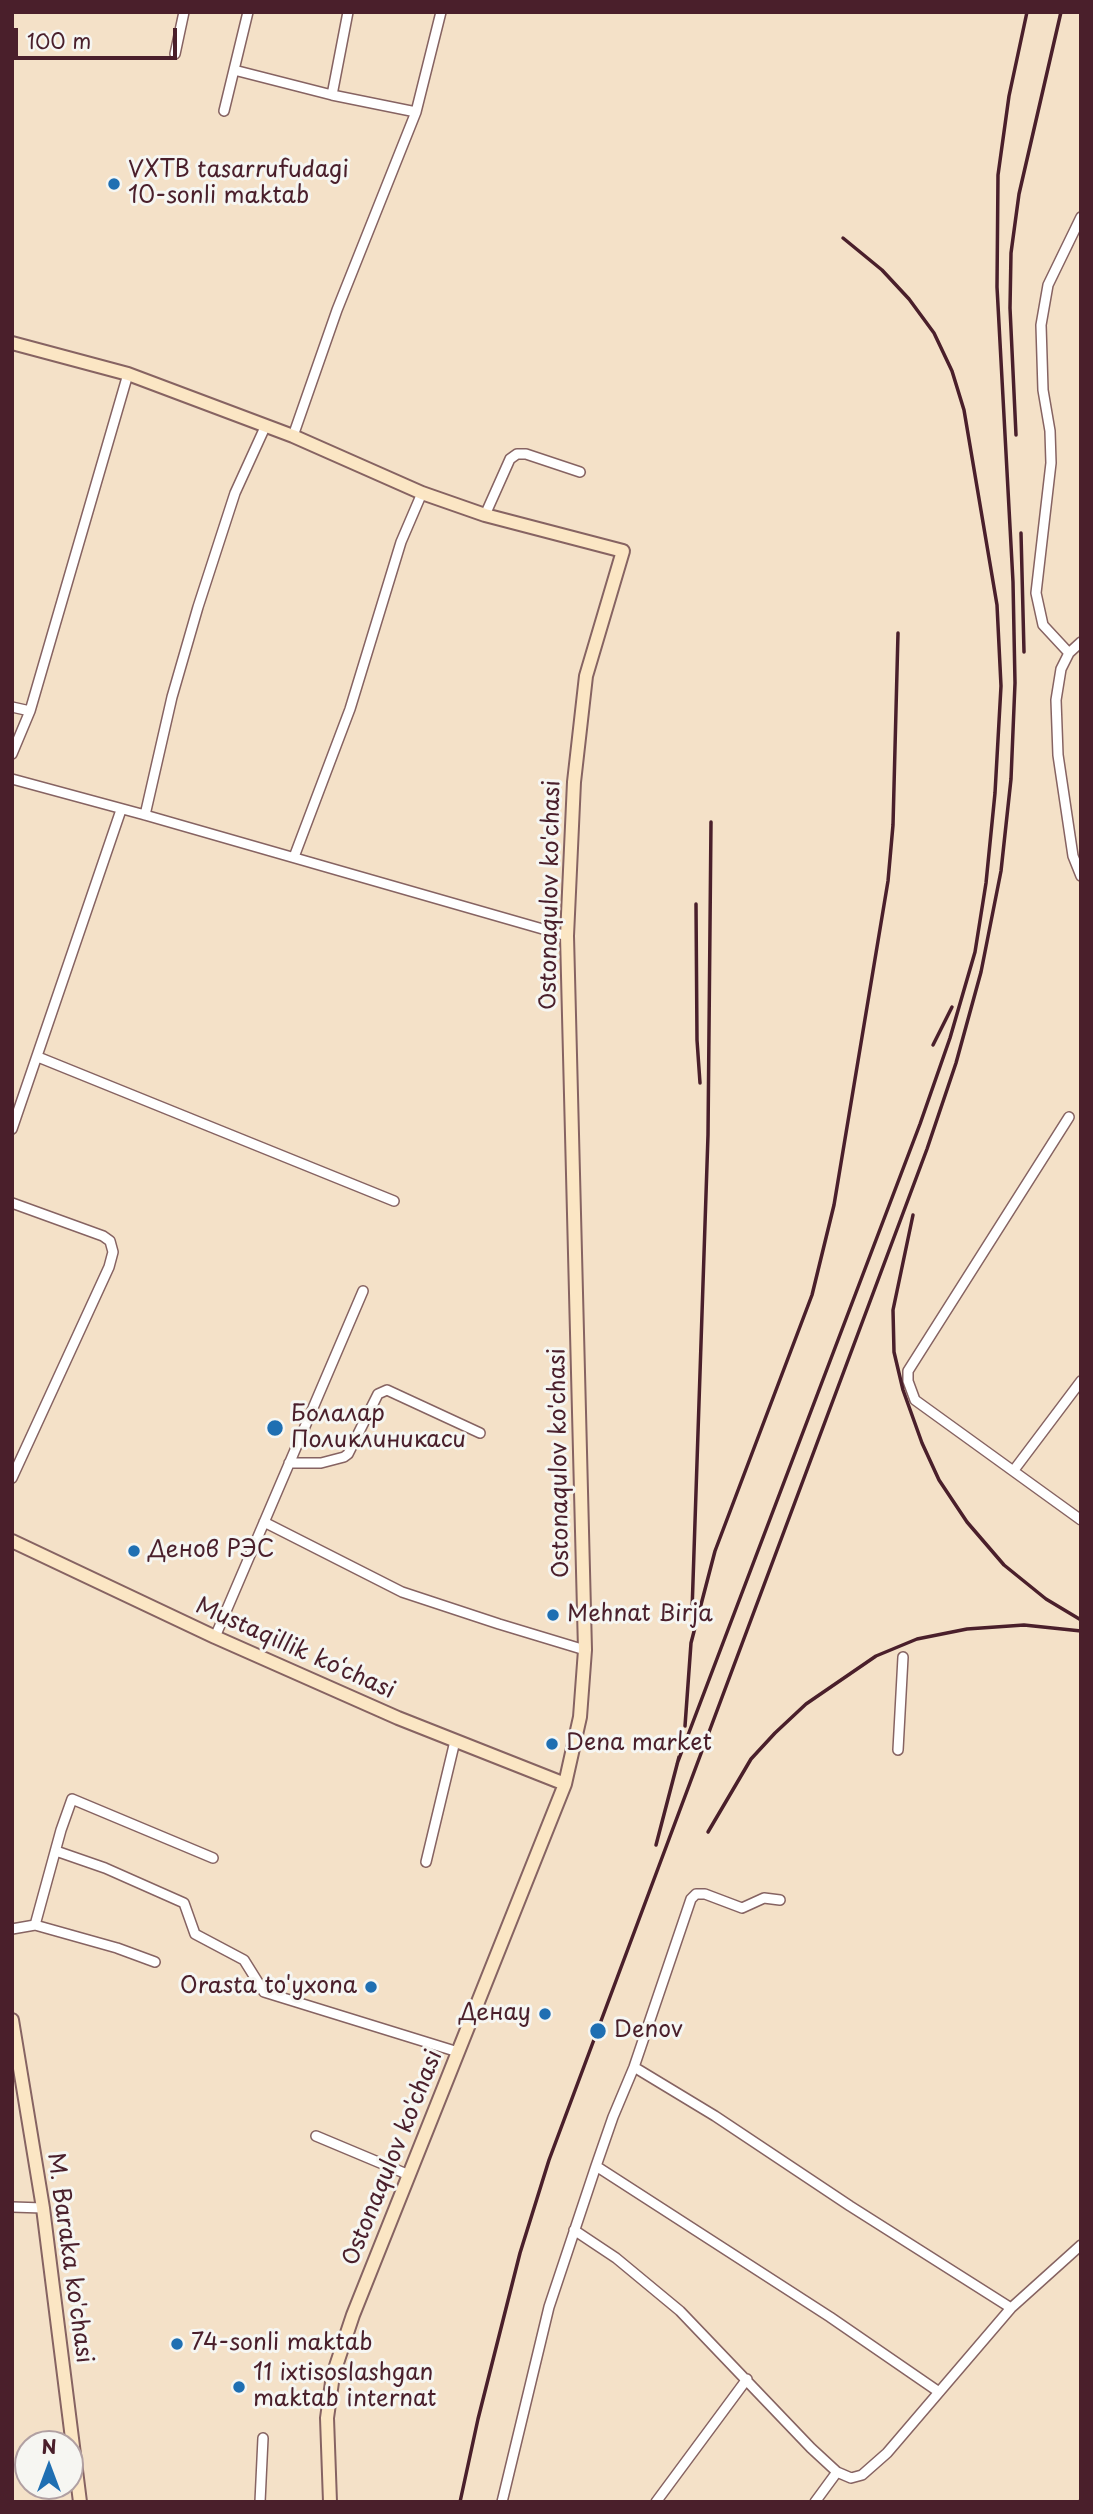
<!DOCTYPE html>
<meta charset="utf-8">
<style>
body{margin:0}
#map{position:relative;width:1093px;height:2514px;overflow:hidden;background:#f4e1c8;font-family:"Playpen Sans",sans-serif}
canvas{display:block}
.frame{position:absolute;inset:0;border:14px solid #4a1f2b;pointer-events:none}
.north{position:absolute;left:14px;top:2430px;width:70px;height:70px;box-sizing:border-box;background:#f6f6f2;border:2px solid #b1a0a2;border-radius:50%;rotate:0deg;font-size:19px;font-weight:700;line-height:28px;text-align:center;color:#4a1f2b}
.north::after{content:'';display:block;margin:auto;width:24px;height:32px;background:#1f6fb2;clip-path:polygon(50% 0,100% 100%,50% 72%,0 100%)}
.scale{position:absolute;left:14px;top:28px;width:163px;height:32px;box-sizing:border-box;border:4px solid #4a1f2b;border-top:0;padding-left:9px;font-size:21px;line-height:24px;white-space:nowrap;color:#4a1f2b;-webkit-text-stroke:5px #f6f6f2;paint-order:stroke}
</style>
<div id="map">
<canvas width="1093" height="2514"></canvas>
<div class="frame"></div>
<div class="north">N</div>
<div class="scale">100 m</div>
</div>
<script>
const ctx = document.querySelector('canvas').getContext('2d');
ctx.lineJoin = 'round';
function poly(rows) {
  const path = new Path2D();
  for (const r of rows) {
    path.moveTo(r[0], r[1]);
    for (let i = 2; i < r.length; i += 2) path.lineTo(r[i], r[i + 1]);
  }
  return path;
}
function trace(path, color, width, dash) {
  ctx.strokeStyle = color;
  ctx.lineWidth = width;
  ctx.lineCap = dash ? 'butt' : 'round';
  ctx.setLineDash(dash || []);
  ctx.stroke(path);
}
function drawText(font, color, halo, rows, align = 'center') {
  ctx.font = font + ' "Playpen Sans",sans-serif';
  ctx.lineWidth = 6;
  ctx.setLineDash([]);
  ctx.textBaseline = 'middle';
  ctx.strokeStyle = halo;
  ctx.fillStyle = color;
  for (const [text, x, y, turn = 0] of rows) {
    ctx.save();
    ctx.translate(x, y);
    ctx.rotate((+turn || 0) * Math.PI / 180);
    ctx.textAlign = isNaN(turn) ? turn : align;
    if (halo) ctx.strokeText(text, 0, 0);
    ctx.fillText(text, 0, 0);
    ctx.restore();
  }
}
const street = poly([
 [175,54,184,12],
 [234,70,332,95,416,112],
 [332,95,348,12],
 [224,111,248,12],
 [293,436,337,310,416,112,441,12],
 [485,515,510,459,517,454,526,454,580,472],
 [1081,642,1069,653,1061,669,1056,700,1058,755,1073,856,1081,876],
 [1069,653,1043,625,1036,593,1051,463,1050,431,1043,390,1041,325,1048,285,1081,217],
 [12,707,30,711],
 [12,754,30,711,128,374],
 [12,779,145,815,567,936],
 [145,815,172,697,198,607,235,493,266,425],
 [294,857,350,709,401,542,422,493],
 [38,1057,394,1201],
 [1069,1117,908,1371,908,1381,915,1400,1081,1520],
 [12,1129,121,810],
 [12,1203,103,1236,110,1241,113,1252,109,1267,12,1478],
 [289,1463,321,1463,344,1457,348,1454,378,1394,387,1390,480,1433],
 [1014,1470,1081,1381],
 [264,1522,402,1592,499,1624,585,1650],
 [215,1637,363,1291],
 [898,1750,903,1657],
 [56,1851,105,1868,184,1903,195,1934,244,1960,264,1992,458,2052],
 [426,1862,455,1741],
 [35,1925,61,1830,72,1799,213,1858],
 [12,1929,35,1925,117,1948,155,1962],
 [634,2067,715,2116,850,2206,1011,2308],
 [316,2136,409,2175],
 [596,2166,830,2317,939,2392],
 [12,2207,43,2208],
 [574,2230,616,2258,680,2311,811,2448,837,2472,851,2478,862,2475,887,2453,1011,2308,1081,2245],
 [260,2502,263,2438],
 [502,2502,549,2307,596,2166,613,2117,634,2067,691,1899,696,1894,705,1894,742,1908,764,1898,780,1900],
 [656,2502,747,2379],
 [815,2502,837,2472]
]);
const secondary = poly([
 [12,343,128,374,293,436,422,493,485,515,623,551,586,676,574,782,567,936,585,1650,580,1717,565,1784,353,2315,333,2375,327,2418,330,2502],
 [12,1541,215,1637,398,1718,565,1784],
 [12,2020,43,2208,80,2502]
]);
trace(street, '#866362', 12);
trace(secondary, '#866362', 16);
trace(street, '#fff', 9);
trace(secondary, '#fbe6c4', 12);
trace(poly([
 [1016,435,1010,308,1011,253,1019,194,1061,12],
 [1021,533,1024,652],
 [696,904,697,1040,700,1083],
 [933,1045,952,1007],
 [913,1215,893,1310,894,1352,903,1390,922,1443,939,1480,967,1522,1004,1565,1046,1599,1081,1620],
 [692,1611,708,1135,711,822],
 [685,1726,691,1643,715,1551,812,1295,834,1205,888,881,893,825,898,633],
 [677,1764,920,1124,950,1038,975,952,986,883,995,793,1001,686,997,605,964,410,952,371,934,333,909,299,882,270,843,238],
 [708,1832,751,1759,775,1733,806,1704,876,1656,917,1639,967,1629,1024,1625,1081,1631],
 [656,1845,679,1757],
 [460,2502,478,2419,520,2253,549,2160,927,1149,956,1063,981,972,1001,871,1011,779,1015,683,1013,582,997,287,998,175,1009,96,1027,12],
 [1079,2502,1081,2500]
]), '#4a1f2b', 3.5);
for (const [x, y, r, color] of [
 [114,184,7,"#1f6fb2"],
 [275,1428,9,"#1f6fb2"],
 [134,1551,7,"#1f6fb2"],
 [553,1615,7,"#1f6fb2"],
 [552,1744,7,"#1f6fb2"],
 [371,1987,7,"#1f6fb2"],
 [545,2014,7,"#1f6fb2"],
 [598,2031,9,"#1f6fb2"],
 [177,2344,7,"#1f6fb2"],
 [239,2387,7,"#1f6fb2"]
]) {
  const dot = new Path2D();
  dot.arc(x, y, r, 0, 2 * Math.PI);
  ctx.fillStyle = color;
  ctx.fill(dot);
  trace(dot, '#f6f6f2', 2.5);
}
drawText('23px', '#4a1f2b', '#f6f6f2', [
 ["VXTB tasarrufudagi",128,171],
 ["10-sonli maktab",128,197],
 ["Болалар",291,1415],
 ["Поликлиникаси",291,1441],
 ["Денов РЭС",148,1551],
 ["Mehnat Birja",567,1615],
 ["Dena market",566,1744],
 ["Orasta to'yxona",357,1987,"right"],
 ["Денау",531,2014,"right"],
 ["Denov",614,2031],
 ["74-sonli maktab",191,2344],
 ["11 ixtisoslashgan",253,2374],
 ["maktab internat",253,2400]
], 'left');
drawText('23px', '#4a1f2b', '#f6f6f2', [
 ["Ostonaqulov ko'chasi",551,895,-89],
 ["Ostonaqulov ko'chasi",560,1463,-91],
 ["Mustaqillik ko‘chasi",295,1649,24],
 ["Ostonaqulov ko'chasi",393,2158,-68],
 ["M. Baraka ko'chasi",69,2258,82]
]);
</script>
